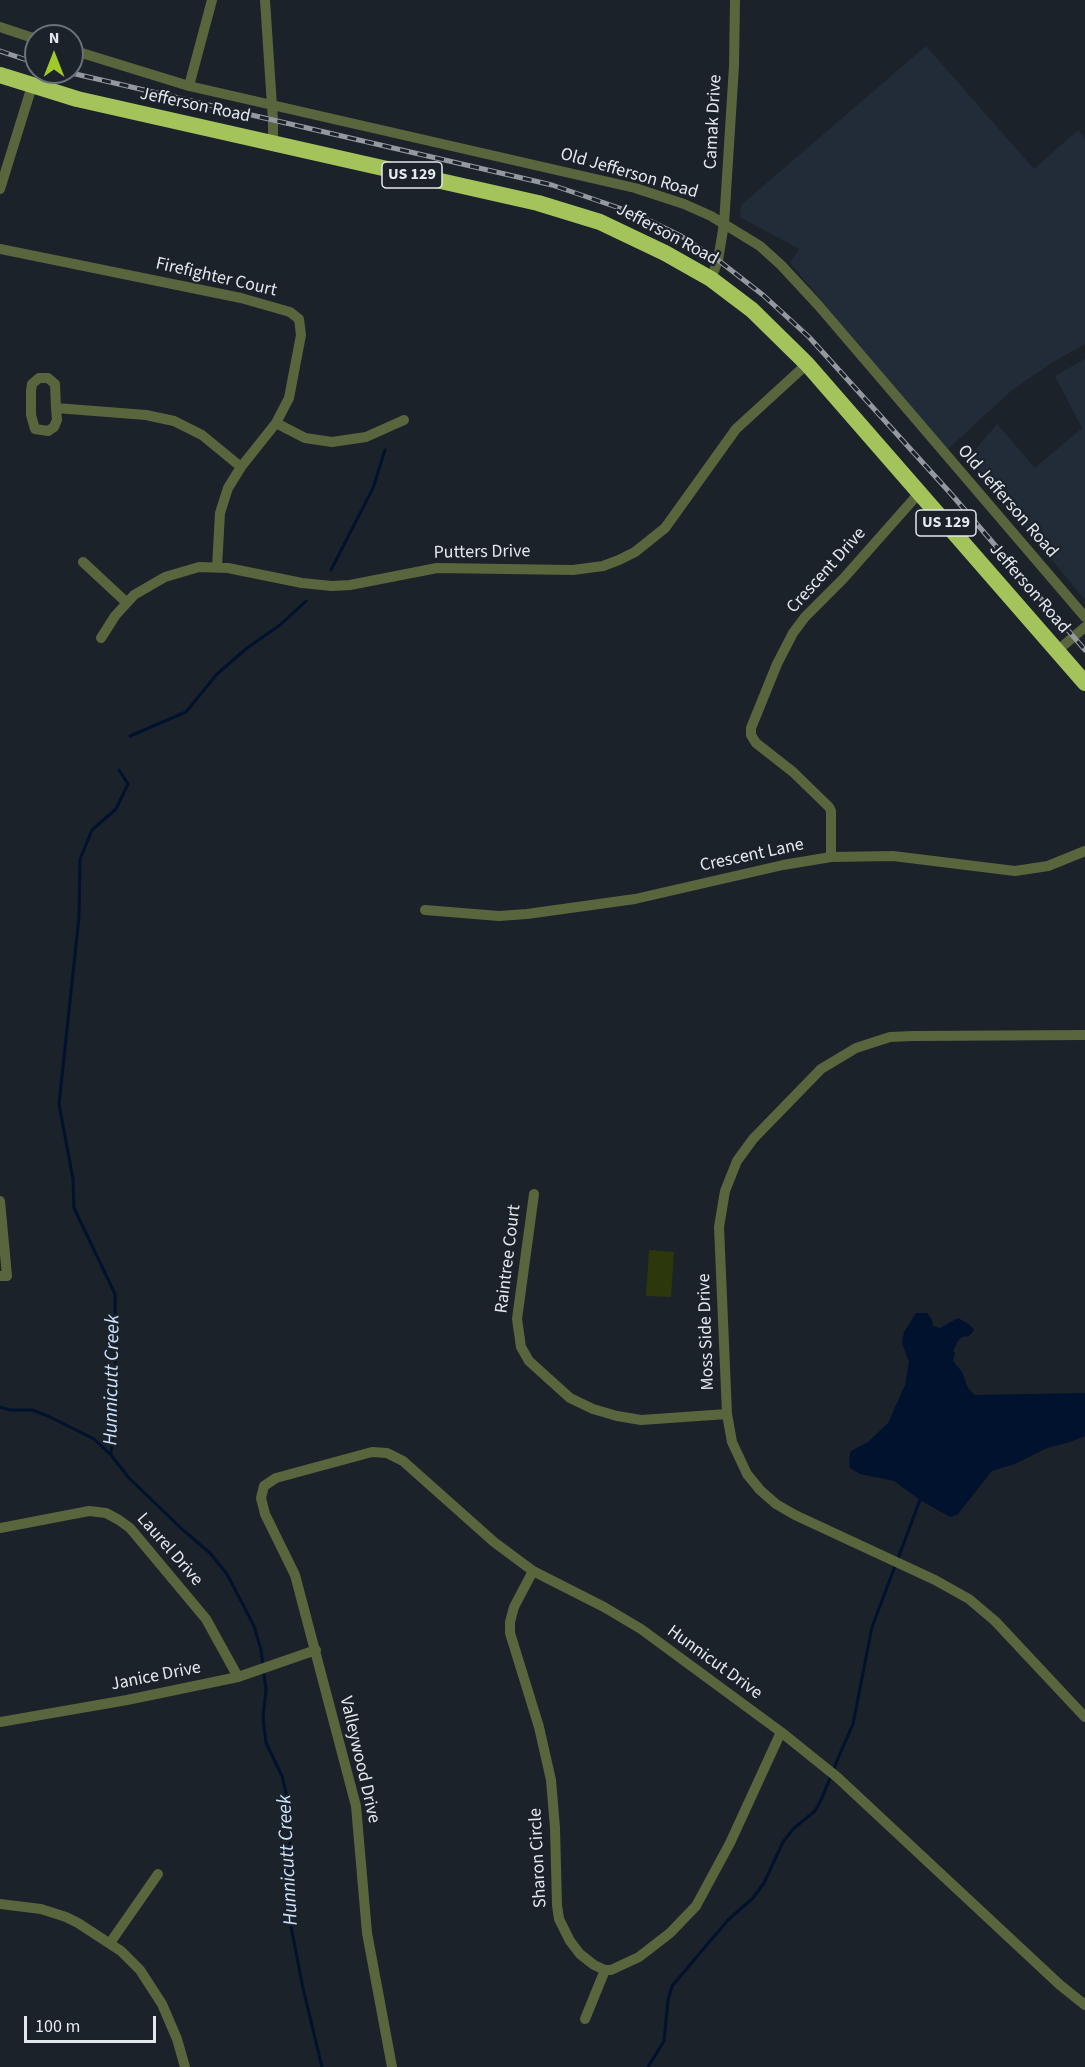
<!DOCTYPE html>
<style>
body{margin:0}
#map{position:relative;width:1085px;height:2067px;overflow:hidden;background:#1b222a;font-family:"Source Sans 3",sans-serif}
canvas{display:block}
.north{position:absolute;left:24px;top:24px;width:60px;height:60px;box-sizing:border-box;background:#1b222a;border:2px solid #6b7178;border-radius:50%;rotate:0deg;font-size:16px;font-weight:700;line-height:24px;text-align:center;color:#e3e8ed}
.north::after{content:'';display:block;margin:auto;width:21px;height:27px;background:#a1c92a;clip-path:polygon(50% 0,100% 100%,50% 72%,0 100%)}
.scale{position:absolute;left:24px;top:2016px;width:132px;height:27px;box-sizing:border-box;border:3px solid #e3e8ed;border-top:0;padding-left:8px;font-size:18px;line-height:21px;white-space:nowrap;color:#e3e8ed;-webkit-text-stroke:4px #1b222a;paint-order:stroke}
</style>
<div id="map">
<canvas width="1085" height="2067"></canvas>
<div class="north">N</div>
<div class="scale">100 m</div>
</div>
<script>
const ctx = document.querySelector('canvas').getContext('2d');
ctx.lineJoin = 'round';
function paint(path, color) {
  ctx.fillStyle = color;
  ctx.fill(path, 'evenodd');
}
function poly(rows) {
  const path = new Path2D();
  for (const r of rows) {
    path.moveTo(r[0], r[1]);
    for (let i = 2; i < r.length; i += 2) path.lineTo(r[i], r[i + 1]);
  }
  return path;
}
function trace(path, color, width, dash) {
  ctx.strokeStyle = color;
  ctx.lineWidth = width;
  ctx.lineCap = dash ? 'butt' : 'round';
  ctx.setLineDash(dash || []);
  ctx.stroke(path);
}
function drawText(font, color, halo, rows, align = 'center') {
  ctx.font = font + ' "Source Sans 3",sans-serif';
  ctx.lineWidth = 4.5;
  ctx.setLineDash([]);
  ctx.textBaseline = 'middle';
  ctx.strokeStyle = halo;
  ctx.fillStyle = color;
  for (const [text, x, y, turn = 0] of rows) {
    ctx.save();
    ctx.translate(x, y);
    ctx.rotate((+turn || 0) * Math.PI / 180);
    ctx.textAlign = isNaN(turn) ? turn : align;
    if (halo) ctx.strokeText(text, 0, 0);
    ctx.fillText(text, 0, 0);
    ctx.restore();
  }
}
paint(poly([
 [926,46,1034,169,1078,130,1085,139,1085,344,1053,362,1011,391,947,450,790,263,799,249,740,217,741,205],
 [1085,359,1085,600,968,458,997,424,1035,468,1082,428,1055,376]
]), '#222c39');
paint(poly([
 [649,1250,674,1252,671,1297,646,1296]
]), '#2c380b');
paint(poly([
 [916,1313,927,1313,932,1320,933,1326,940,1328,958,1318,969,1324,974,1330,969,1336,962,1337,958,1341,953,1351,955,1353,953,1361,962,1372,968,1388,975,1395,1085,1393,1085,1436,1070,1442,1047,1448,1015,1464,992,1471,958,1514,950,1517,920,1500,894,1481,860,1474,850,1468,849,1458,851,1451,868,1442,888,1423,905,1385,909,1362,902,1343,904,1332]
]), '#00122d');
trace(poly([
 [331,570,373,488,385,450],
 [130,736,186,712,217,674,247,648,280,625,306,601],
 [0,1407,10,1410,32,1410,48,1416,94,1439,111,1455,129,1478,183,1530,210,1553,227,1574,254,1626,261,1650,266,1690,263,1717,266,1743,282,1776,288,1801,290,1846,288,1875,289,1916,303,1988,322,2067],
 [111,1453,116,1393,115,1294,74,1208,73,1179,59,1104,79,917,80,859,92,830,116,809,128,784,119,770],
 [648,2067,664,2041,668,2000,672,1986,728,1920,753,1898,764,1883,783,1842,793,1829,815,1811,822,1798,839,1756,853,1724,872,1627,920,1500]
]), '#00122d', 3);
trace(poly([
 [265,0,273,121,273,143],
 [0,27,36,39],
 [72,50,189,86,635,188,684,204,711,216,760,246,781,265,819,306,1085,617],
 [189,86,212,0],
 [0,189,32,86],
 [0,249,241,298,290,312,299,319,301,335,289,398,276,423,241,467,228,488,220,513,217,567],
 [711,279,718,260,724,224,734,66,735,0],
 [56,408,57,420,54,427,48,431,35,429,31,415,31,391,32,384,39,378,48,378,55,384,56,408,146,415,174,421,202,435,241,467],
 [276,423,305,438,332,442,366,437,404,420],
 [83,562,126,602],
 [101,638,115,616,134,595,165,577,199,567,228,568,302,583,332,586,350,585,437,568,573,570,603,566,619,560,635,552,665,528,736,429,807,364],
 [1057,651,1085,627],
 [831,857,831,811,829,807,793,772,756,743,751,735,751,728,777,664,793,633,805,617,843,579,920,492],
 [425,910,499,916,527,914,635,899,783,865,831,857,893,856,1015,871,1048,866,1085,851],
 [1085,1035,913,1036,890,1037,856,1048,821,1069,753,1139,737,1161,725,1191,719,1227,727,1414,732,1442,747,1474,760,1490,776,1504,795,1515,935,1580,969,1599,995,1621,1085,1717],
 [534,1194,517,1319,521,1347,529,1361,570,1398,593,1409,617,1416,641,1420,727,1414],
 [0,1201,7,1276,0,1276],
 [0,1528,89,1511,106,1513,119,1520,130,1528,206,1619,238,1677],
 [533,1571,514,1607,510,1622,510,1633,539,1727,551,1780,555,1828,557,1905,559,1919,570,1941,580,1954,594,1965,605,1970,611,1970,639,1957,670,1933,696,1906,730,1843,781,1732],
 [0,1722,127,1700,238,1677,316,1650],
 [0,1904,41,1909,66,1917,78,1923,121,1951,140,1970,162,2004,177,2039,185,2067],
 [110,1943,158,1874],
 [585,2019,605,1970],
 [392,2067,367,1933,356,1806,295,1575,265,1514,261,1498,264,1486,276,1478,372,1452,387,1453,403,1461,494,1542,533,1571,604,1607,641,1629,781,1732,837,1777,1060,1985,1085,2005]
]), '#58653d', 10);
trace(poly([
 [0,75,77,99,538,203,600,222,665,253,711,279,752,310,807,364,1085,683]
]), '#a4c45b', 16);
const rail = poly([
 [0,51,36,63],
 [67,72,552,185,634,213,681,236,718,260,763,295,809,337,952,495,1085,650]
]);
trace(rail, '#9499a0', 5);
trace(rail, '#1b222a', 3, [9]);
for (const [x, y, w] of [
 [412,175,60],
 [946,523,60]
]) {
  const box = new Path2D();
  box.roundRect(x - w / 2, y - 13, w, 26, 4.5);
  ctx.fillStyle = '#1b222a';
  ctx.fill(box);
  trace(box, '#e3e8ed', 1.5);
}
drawText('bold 16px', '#e3e8ed', null, [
 ["US 129",412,175],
 ["US 129",946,523]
]);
drawText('18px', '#e3e8ed', '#1b222a', [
 ["Jefferson Road",195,106,12],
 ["Camak Drive",714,122,-87],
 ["Old Jefferson Road",629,174,16],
 ["Jefferson Road",667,235,28],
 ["Firefighter Court",216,278,13],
 ["Old Jefferson Road",1007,502,49],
 ["Putters Drive",482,553,-1],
 ["Crescent Drive",827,571,-48],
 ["Jefferson Road",1029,589,49],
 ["Crescent Lane",752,856,-12],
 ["Raintree Court",509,1259,-83],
 ["Moss Side Drive",707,1332,-92],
 ["Laurel Drive",169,1550,49],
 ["Hunnicut Drive",714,1663,36],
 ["Janice Drive",156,1677,-11],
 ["Valleywood Drive",359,1760,77],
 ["Sharon Circle",539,1858,-93]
]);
drawText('italic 20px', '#cce2fc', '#1b222a', [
 ["Hunnicutt Creek",113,1380,-89],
 ["Hunnicutt Creek",289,1860,-93]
]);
</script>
